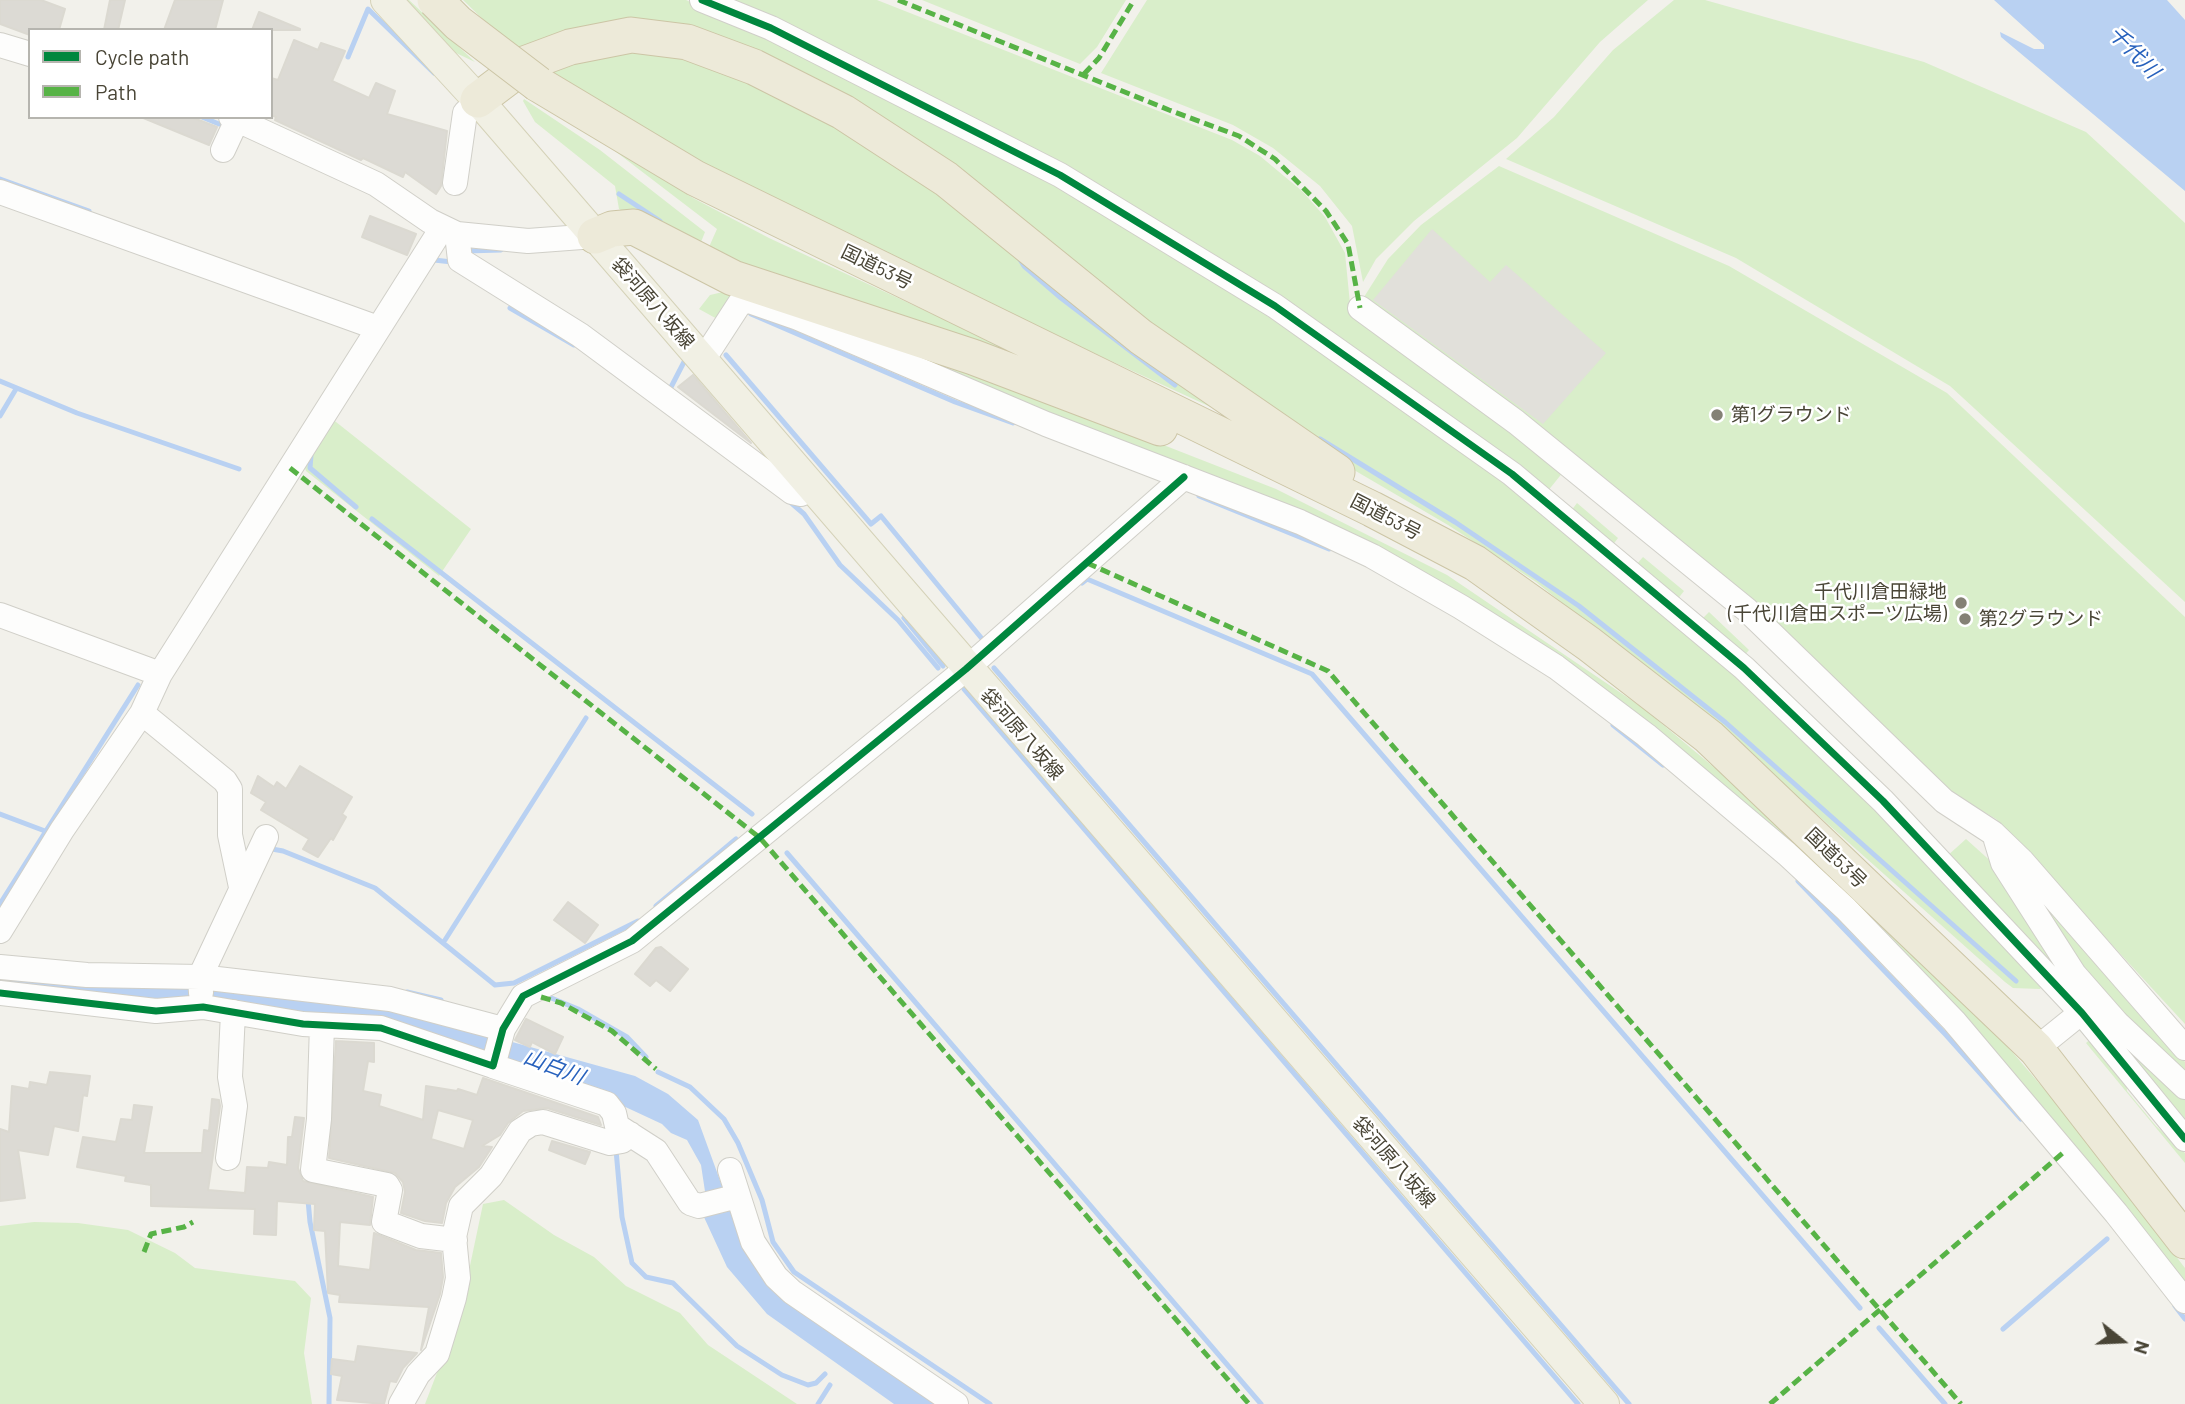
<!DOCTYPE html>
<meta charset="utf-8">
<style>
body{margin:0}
#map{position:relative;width:2185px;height:1404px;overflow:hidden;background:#f2f1eb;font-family:Barlow,sans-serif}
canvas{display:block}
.legend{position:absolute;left:28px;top:28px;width:245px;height:91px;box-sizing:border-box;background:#fff;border:2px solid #b6b5af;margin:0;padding:9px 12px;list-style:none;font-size:21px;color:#494536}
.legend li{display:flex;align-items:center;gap:14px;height:35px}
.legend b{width:35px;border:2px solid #b6b5af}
.north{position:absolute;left:2087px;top:1306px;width:70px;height:70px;-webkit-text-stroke:5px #fff;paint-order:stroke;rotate:108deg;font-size:19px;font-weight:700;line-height:28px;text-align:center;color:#494536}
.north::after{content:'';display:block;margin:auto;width:24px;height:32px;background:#494536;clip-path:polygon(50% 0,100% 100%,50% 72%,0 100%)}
</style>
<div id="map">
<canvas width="2185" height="1404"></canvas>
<ul class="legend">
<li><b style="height:9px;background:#00873e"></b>Cycle path</li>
<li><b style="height:9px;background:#57b346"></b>Path</li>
</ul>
<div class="north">N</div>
</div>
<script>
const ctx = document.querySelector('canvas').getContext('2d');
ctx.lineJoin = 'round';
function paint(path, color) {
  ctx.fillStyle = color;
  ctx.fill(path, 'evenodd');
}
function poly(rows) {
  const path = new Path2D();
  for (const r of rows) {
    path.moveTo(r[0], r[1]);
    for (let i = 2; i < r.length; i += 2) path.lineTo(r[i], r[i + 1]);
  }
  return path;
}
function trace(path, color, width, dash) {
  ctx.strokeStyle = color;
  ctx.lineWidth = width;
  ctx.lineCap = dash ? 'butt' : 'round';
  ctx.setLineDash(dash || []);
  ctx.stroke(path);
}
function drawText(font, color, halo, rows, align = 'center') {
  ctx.font = font + ' Barlow,"Noto Sans JP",sans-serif';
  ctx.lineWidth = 5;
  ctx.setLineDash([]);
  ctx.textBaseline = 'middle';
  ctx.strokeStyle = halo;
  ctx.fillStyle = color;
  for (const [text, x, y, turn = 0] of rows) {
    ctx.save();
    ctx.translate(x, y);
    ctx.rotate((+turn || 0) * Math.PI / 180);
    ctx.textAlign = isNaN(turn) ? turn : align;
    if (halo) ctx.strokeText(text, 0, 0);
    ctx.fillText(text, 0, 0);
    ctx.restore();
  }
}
paint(poly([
 [403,0,409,0,475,62,456,53],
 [463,0,686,0,848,74,1073,193,1226,287,1538,505,1822,751,2044,982,2040,989,2013,988,2005,982,1728,735,1536,582,1448,525,1301,439,714,39,524,52,498,34],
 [726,0,877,0,1232,140,1260,156,1302,191,1325,217,1345,253,1351,314,1564,471,1547,492,1274,297],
 [922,0,1126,0,1097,47,1080,64],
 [1147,0,1648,0,1600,42,1517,138,1414,221,1376,259,1363,282,1352,226,1320,186,1273,148,1233,125,1101,73],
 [1674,0,1705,0,1924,62,2086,132,2185,223,2185,602,1950,386,1736,258,1506,159,1554,117,1613,50],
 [632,46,706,60,879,147,1218,405,1215,409,747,193,545,70],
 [524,99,600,150,705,232,697,252,619,209,615,186,535,122,523,101],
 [598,138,693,198,769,238,1055,371,705,256,717,229],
 [1499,166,1729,266,1947,393,2185,617,2185,1024,1996,819,1949,792,1364,297,1388,259,1421,225],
 [723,292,734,294,719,320,699,309,710,295],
 [833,322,1051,401,1276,489,1447,575,1643,708,1777,820,1918,953,2008,1047,2074,1124,2185,1268,2185,1289,1916,972,1516,632],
 [331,418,471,529,439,576,306,471,303,462],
 [1577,503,1618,538,1612,546,1571,511],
 [1643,557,1684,591,1677,600,1636,565],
 [1709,612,1749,650,1743,657,1702,619],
 [1966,839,1995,865,2071,984,1946,857],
 [2008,858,2131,992,2185,1062,2185,1078,2094,988],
 [2109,1027,2185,1093,2185,1127],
 [2094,1036,2126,1075,2127,1091,2156,1126,2185,1153,2185,1163,2086,1043],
 [504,1200,554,1235,594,1257,626,1286,680,1313,708,1345,797,1404,425,1404,460,1313,483,1204],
 [34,1222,78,1223,128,1230,175,1253,195,1268,295,1281,311,1298,304,1353,312,1404,0,1404,0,1226]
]), '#d9eeca');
paint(poly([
 [1432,229,1490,282,1506,265,1606,353,1543,424,1373,300]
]), '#e1e0da');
paint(poly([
 [1994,0,2167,0,2185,20,2185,191,2001,37,2000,32,2034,49,2044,49,2044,45],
 [0,974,209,984,386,1007,635,1076,668,1094,698,1120,745,1249,939,1404,894,1404,767,1314,727,1267,703,1215,706,1198,701,1165,687,1140,671,1133,662,1124,604,1097,426,1036,0,988]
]), '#b9d1f2');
trace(poly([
 [348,57,368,9,434,73],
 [202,117,219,124],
 [0,179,89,211],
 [619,194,660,221],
 [466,251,501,250],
 [1019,258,1024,266,1061,298,1175,385],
 [432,263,434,260,452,262],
 [510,308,574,345],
 [751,314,955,402,1013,423],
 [726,355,871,524,881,516,983,640],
 [0,381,77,413,239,469],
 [669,391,685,360],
 [0,416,16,389],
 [1320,439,1455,522,1579,606,1725,722,2016,981],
 [311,455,310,468,356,507],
 [1199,496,1329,549],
 [789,501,804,514,840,565,898,620,938,668],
 [372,519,752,814],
 [1082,583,1087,579,1312,674,1860,1308],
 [904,618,943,666],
 [994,668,1629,1404],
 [964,689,1578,1404],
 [1613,725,1663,765],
 [0,814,45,831],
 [268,853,272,849,283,851,375,888,495,985,514,983,638,921],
 [787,853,1261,1404],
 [1798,881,1946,1035,2021,1119],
 [0,904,138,685],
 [656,906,736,839],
 [445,940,586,718],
 [407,992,441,1000],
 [544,995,578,1009,627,1037,646,1057],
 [658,1072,690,1087,724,1119,738,1143,762,1200,773,1242,794,1272,990,1404],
 [616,1150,622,1217,632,1263,646,1277,673,1283,737,1346,782,1375,808,1385,816,1383,825,1374],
 [308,1200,310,1222,330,1318,329,1404],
 [2175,1306,2185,1319],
 [1879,1328,1945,1404],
 [2003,1329,2107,1239],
 [818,1404,830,1385]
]), '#b9d1f2', 5);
const building = poly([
 [0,0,41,0,65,9,59,30,30,30,30,35,0,24,0,0],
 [110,0,125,0,118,30,104,30,110,0],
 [175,0,223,0,215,30,164,30,175,0],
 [259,12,300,29,300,30,252,30,259,12],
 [294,40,318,50,321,43,345,51,332,81,369,98,376,83,395,91,387,114,447,131,441,186,436,194,405,172,403,177,363,158,361,160,275,120,276,117,271,115,271,78,278,80,294,40],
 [141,117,191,117,217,127,209,145,141,117],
 [370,216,416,234,407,255,362,237,370,216],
 [693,375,751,443,678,387,693,375],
 [300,766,352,797,342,814,346,817,333,840,331,838,318,857,303,849,309,839,261,810,266,802,251,793,258,776,274,787,277,782,286,789,300,766],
 [568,902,598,925,585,943,554,920,568,902],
 [661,947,688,969,670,991,656,980,650,986,635,974,656,948,661,947],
 [526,1019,563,1037,555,1054,532,1042,530,1047,515,1040,526,1019],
 [336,1041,374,1043,374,1062,368,1061,363,1091,381,1095,379,1106,423,1120,426,1086,457,1091,458,1089,477,1095,483,1078,598,1117,601,1125,547,1108,523,1111,508,1123,500,1135,482,1146,492,1147,479,1167,455,1187,446,1203,442,1223,425,1221,401,1213,405,1192,403,1182,395,1173,329,1158,336,1041],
 [438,1110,473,1120,464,1149,431,1139,438,1110],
 [50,1072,90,1076,87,1096,83,1095,78,1131,54,1126,48,1155,18,1150,25,1198,0,1201,0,1129,9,1132,12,1086,29,1089,30,1082,47,1085,50,1072],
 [212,1099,219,1100,220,1106,208,1190,245,1193,247,1167,268,1168,269,1162,287,1165,288,1137,292,1137,295,1117,304,1118,298,1168,303,1181,373,1197,370,1225,340,1222,338,1266,370,1270,374,1233,416,1250,441,1253,443,1277,440,1294,421,1350,429,1307,339,1302,340,1295,328,1293,325,1231,314,1230,315,1204,277,1201,276,1235,254,1234,255,1209,151,1206,151,1185,125,1181,126,1176,77,1167,83,1137,116,1142,121,1119,132,1120,134,1105,152,1107,144,1153,202,1153,204,1130,209,1131,212,1099],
 [552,1141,590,1152,585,1164,549,1150,552,1141],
 [358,1346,417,1353,403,1368,396,1382,390,1381,384,1404,337,1400,342,1376,331,1374,332,1359,355,1362,358,1346]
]);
paint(building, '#dcdad4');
trace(building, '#dbd9d1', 2);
const minor = poly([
 [702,0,771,28,1060,175,1275,306,1512,474,1744,668,1883,801,2082,1013,2185,1139],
 [0,45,30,54],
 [231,117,376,184,430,221,457,234,528,241,595,236],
 [223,150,237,120],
 [455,183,465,113,478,100],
 [0,192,378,328],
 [457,234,460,260,580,335,792,492,801,494,813,489],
 [1360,308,1516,422,1747,610,1944,801,1993,833,2022,861,2185,1048],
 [703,360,740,303,749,301,798,318,1046,424,1300,522,1372,556,1461,607,1556,667,1646,735,1787,854,1846,909,1954,1021,2116,1213,2185,1301],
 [0,615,160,674],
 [142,713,225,781,230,789,230,835,241,887],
 [1996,840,2003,863,2074,974,2117,1023,2185,1087],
 [0,931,62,830,142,713,160,674,442,228],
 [0,967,87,975,200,977,390,999,503,1029],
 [0,993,156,1011,203,1007,303,1024,381,1028,493,1066,503,1029,523,996,632,941,966,669,1184,477],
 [201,993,200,977,266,837],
 [322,1025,319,1119,313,1170,387,1185,390,1190,384,1222,421,1236,455,1240],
 [2036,1049,2093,1003],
 [493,1066,607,1104,614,1113,617,1126,656,1151,690,1203,699,1206,738,1196],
 [228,1158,235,1106,230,1077,233,1012],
 [730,1170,753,1242,776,1277,792,1292,956,1404],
 [401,1404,418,1374,437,1354,454,1298,458,1278,454,1237,461,1206,491,1176,520,1131,531,1124,543,1122,610,1143,622,1141,630,1134]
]);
const major = poly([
 [386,0,478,100,1604,1404]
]);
const highway = poly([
 [538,84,695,178,1372,509,1475,563,1589,644,1709,737,2036,1049,2185,1241],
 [478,100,527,63,570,47,631,35,687,42,754,67,843,112,946,179,1141,337,1337,472],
 [595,236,612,229,634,227,733,278,973,357,1160,428]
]);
trace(minor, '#d0cfc8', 26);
trace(major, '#d5d2b8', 32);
trace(highway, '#ccc5a5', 37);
trace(minor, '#fdfdfc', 24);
trace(major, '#f1f0e4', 30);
trace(highway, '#edead9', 35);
const highwayBridge = poly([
 [435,0,458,23,538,84]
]);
trace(highwayBridge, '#ccc5a5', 37, []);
trace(highwayBridge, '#edead9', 35);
trace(poly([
 [898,0,1169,110,1239,136,1275,159,1326,211,1348,244,1360,308],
 [1084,74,1099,58,1134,0],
 [290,468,760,838,1249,1404],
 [1087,563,1328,671,1961,1404],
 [541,997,561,1003,612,1031,656,1069],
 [144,1252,151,1234,184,1227,193,1222],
 [1770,1404,2064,1152]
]), '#57b346', 5, [10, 5]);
trace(poly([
 [702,0,771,28,1060,175,1275,306,1512,474,1744,668,1883,801,2082,1013,2185,1139],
 [0,993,156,1011,203,1007,303,1024,381,1028,493,1066,503,1029,523,996,632,941,966,669,1184,477]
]), '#00873e', 7);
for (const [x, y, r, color] of [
 [1717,415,7,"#848175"],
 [1961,603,7,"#848175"],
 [1965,619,7,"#848175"]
]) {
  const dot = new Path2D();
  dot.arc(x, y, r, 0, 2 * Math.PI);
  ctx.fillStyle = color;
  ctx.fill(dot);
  trace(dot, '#fff', 2.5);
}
drawText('19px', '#494536', '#fff', [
 ["国道53号",877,267,26],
 ["袋河原八坂線",653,303,49],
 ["国道53号",1386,517,27],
 ["袋河原八坂線",1022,734,49],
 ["国道53号",1836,858,44],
 ["袋河原八坂線",1394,1162,49]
]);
drawText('19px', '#494536', '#fff', [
 ["第1グラウンド",1731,415],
 ["千代川倉田緑地",1947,592,"right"],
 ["(千代川倉田スポーツ広場)",1947,614,"right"],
 ["第2グラウンド",1979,619]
], 'left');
drawText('italic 21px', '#2761bd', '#fff', [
 ["千代川",2134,52,46],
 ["山白川",554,1067,21]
]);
</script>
